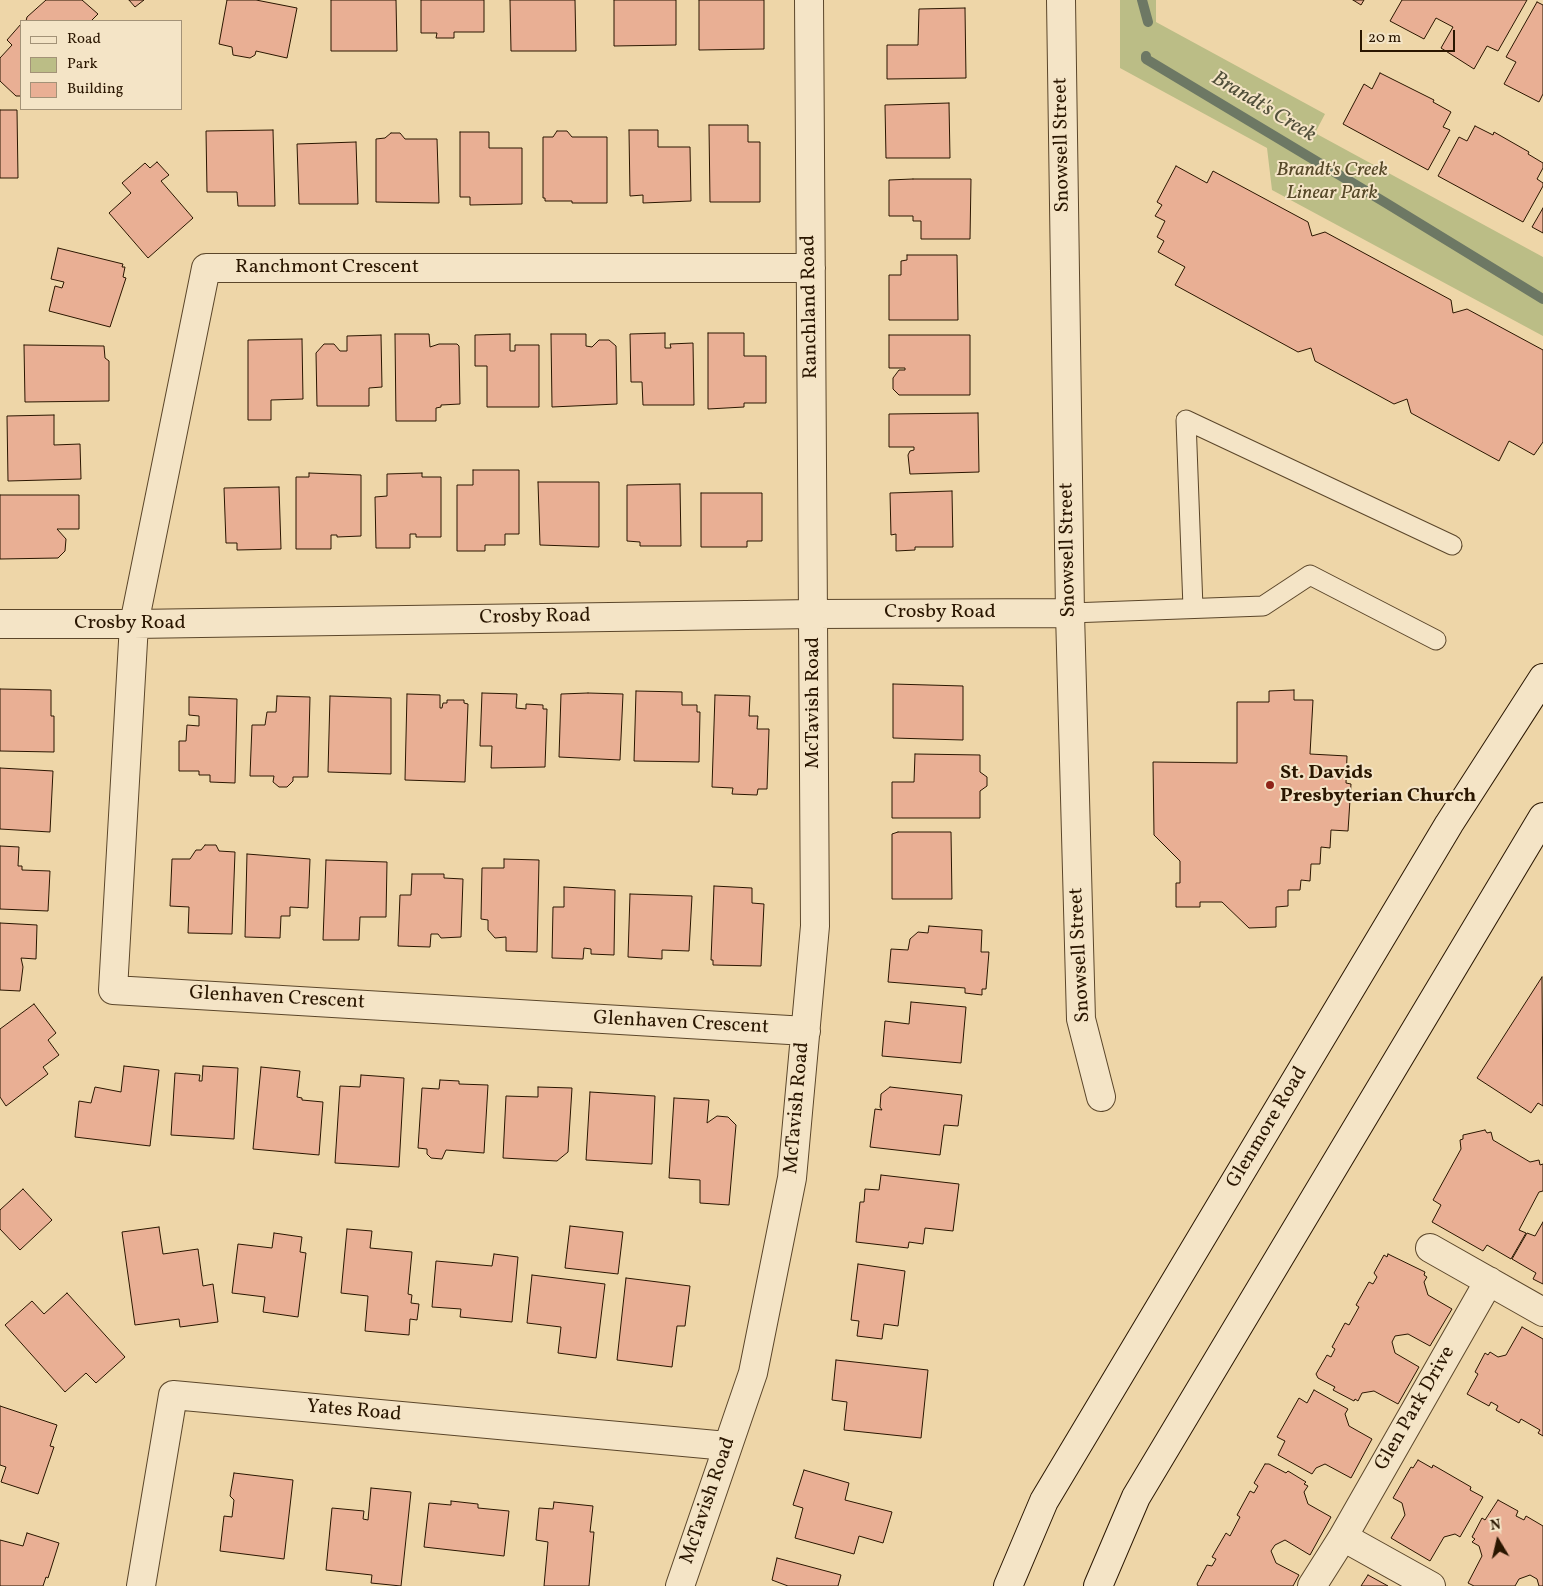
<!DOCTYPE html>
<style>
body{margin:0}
#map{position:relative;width:1543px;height:1586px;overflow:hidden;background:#eed6a8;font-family:Vollkorn,serif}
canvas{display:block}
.legend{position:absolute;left:20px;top:20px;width:162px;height:90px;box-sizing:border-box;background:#f4e4c6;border:1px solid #a39277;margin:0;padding:6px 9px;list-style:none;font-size:15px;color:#2a1600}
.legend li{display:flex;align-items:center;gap:10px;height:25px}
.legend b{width:25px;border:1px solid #a39277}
.north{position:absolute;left:1473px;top:1516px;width:50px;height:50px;-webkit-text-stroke:4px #f4e4c6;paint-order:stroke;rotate:351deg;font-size:14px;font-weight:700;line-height:20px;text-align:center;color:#2a1600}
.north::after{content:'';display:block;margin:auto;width:18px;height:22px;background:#2a1600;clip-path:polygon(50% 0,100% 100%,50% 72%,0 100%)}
.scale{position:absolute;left:1360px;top:30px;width:95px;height:22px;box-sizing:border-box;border:2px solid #2a1600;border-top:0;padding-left:6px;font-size:15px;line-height:18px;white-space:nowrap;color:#2a1600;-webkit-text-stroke:4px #f4e4c6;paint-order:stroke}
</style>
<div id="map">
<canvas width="1543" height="1586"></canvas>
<ul class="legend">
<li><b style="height:6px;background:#f4e4c6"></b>Road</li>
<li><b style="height:14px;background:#bbbd86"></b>Park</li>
<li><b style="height:14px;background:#e9af94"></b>Building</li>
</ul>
<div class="north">N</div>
<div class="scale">20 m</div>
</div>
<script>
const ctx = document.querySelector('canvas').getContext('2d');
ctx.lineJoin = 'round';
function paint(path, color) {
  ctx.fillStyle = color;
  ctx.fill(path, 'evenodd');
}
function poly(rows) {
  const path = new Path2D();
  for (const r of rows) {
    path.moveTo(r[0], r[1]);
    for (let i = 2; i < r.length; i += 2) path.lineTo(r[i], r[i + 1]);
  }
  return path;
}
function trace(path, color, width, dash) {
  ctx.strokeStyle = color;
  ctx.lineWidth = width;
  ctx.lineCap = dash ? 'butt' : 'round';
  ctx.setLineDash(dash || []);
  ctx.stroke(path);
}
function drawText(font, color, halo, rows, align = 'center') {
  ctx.font = font + ' Vollkorn,serif';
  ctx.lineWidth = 4;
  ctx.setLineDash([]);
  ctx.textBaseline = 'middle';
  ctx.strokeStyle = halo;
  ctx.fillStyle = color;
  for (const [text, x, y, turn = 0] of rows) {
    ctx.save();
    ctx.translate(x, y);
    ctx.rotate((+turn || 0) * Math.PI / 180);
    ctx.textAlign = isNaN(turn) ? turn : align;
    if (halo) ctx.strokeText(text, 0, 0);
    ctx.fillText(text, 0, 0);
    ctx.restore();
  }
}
paint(poly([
 [1120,0,1156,0,1156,22,1325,114,1315,133,1543,257,1543,336,1272,190,1267,148,1120,68]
]), '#bbbd86');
trace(poly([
 [1142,0,1148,22],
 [1146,56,1146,59,1386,203,1543,299]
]), '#6d7864', 10);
const building = poly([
 [46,0,82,0,98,14,91,21,26,21,27,17,46,0],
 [129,0,144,0,135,7,129,0],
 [227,0,256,0,297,8,287,58,256,51,255,55,250,58,233,55,232,47,219,44,227,0],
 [331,0,396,0,397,51,331,51,331,0],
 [421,0,484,0,484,32,454,32,454,38,436,38,437,33,421,33,421,0],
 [510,0,575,0,576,51,511,51,510,0],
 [614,0,676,0,676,45,614,46,614,0],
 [699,0,764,0,764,49,699,50,699,0],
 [1353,0,1364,0,1361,5,1353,0],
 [1402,0,1527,0,1498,51,1487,46,1474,69,1441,48,1453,27,1436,18,1424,39,1390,21,1402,0],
 [1537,2,1543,5,1543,94,1539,102,1504,84,1516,62,1506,57,1537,2],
 [965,8,966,78,887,79,887,45,918,45,919,9,965,8],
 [21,24,21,96,16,96,0,81,0,58,12,45,7,40,21,24],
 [1380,73,1434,100,1433,102,1451,112,1443,127,1450,130,1428,170,1343,124,1364,84,1372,89,1380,73],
 [949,103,950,158,886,158,885,105,949,103],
 [0,110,17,110,18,178,0,178,0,110],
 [709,125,748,125,748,142,760,142,760,202,710,202,709,125],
 [1475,126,1493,135,1494,132,1529,152,1528,154,1543,163,1543,168,1537,179,1543,183,1543,186,1523,222,1438,176,1459,137,1467,141,1475,126],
 [273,130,275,206,238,206,237,192,207,192,206,131,273,130],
 [629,130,658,130,658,147,690,147,691,201,643,203,643,195,630,196,629,130],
 [557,131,567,131,572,137,607,137,607,203,572,203,572,201,545,201,545,198,543,198,543,137,553,137,557,131],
 [460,132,489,132,489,148,522,148,522,204,470,205,470,197,460,197,460,132],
 [391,133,400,133,405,139,437,139,439,203,376,202,376,139,385,138,391,133],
 [356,142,358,204,299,204,297,144,356,142],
 [157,162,169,175,161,181,193,218,148,258,109,213,131,193,122,183,145,163,150,168,157,162],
 [1176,166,1207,183,1213,171,1308,222,1312,236,1325,232,1451,300,1453,313,1467,309,1543,350,1543,442,1534,455,1509,441,1499,461,1411,413,1407,399,1394,404,1315,361,1311,348,1298,352,1175,285,1185,267,1158,252,1164,241,1157,237,1165,221,1155,216,1162,205,1157,202,1176,166],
 [913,179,971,179,970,239,921,239,921,221,913,221,913,216,889,216,889,180,913,179],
 [1543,208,1543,233,1532,227,1543,208],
 [58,248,123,264,122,267,125,267,123,277,126,278,110,327,49,311,55,286,62,288,64,282,51,279,58,248],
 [907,255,957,255,958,320,889,320,889,275,901,275,901,261,907,260,907,255],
 [665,333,665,348,671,348,670,344,693,343,694,405,643,405,642,382,631,382,630,334,665,333],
 [708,333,744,333,744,356,766,356,766,403,744,403,744,407,708,409,708,333],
 [395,334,429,334,430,347,439,344,457,344,459,346,460,404,441,405,441,407,436,408,436,421,396,421,395,334],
 [510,334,510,351,515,351,515,345,539,345,539,407,487,407,487,366,475,366,475,335,510,334],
 [551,334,586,334,586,346,592,347,599,340,609,340,616,346,617,404,552,407,551,334],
 [381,335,382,387,369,388,369,406,317,406,316,353,324,344,334,344,340,351,347,351,347,336,381,335],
 [889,335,970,335,970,395,899,395,893,389,893,378,899,370,905,370,905,368,889,368,889,335],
 [302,339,303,399,271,400,271,420,248,420,248,340,302,339],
 [24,345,104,346,105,358,109,361,109,401,25,402,24,345],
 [978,413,979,472,910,474,908,455,910,451,914,450,914,447,889,447,889,414,978,413],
 [54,415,54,445,80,444,81,479,8,481,7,416,54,415],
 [473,470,519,470,519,534,505,534,505,545,485,545,485,551,457,551,457,485,473,485,473,470],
 [309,473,361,475,361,536,337,537,337,535,331,535,331,549,296,549,296,477,309,477,309,473],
 [422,473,422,477,441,477,441,537,416,537,416,534,410,534,410,548,376,548,375,497,387,496,387,474,422,473],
 [538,482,599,482,599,547,540,545,538,482],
 [680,484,681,546,640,546,640,542,627,541,627,485,680,484],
 [279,487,281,549,237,550,237,543,226,543,224,488,279,487],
 [952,491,953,547,915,547,915,550,896,551,896,534,891,535,890,493,952,491],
 [701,493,762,493,762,541,747,541,747,547,701,547,701,493],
 [0,495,79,495,79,529,57,529,66,539,65,551,58,558,0,559,0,495],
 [893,684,963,686,963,740,893,738,893,684],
 [0,689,51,690,51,716,54,716,54,752,0,751,0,689],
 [1294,690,1294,700,1313,700,1310,754,1347,756,1346,783,1351,784,1348,831,1331,830,1330,848,1321,847,1320,864,1311,864,1310,881,1301,880,1300,890,1288,890,1288,906,1276,907,1276,927,1249,928,1222,902,1200,902,1200,907,1176,907,1176,883,1180,883,1180,861,1154,835,1153,762,1237,763,1237,702,1269,702,1269,691,1294,690],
 [636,691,682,692,682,705,697,705,697,712,700,712,699,762,634,761,636,691],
 [482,693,517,694,516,708,526,709,526,704,543,705,543,709,547,709,545,767,491,768,492,746,480,746,482,693],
 [588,693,623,694,620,760,559,757,561,694,588,693],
 [407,694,440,695,440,708,442,708,443,703,447,703,447,700,464,700,464,703,468,704,465,782,405,780,407,694],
 [715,695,750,696,749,716,758,716,757,729,769,729,767,789,758,789,757,795,732,794,733,788,712,787,715,695],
 [277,696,310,697,308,777,293,777,293,781,287,787,279,787,273,782,274,776,250,776,252,725,265,725,267,712,276,712,277,696],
 [330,696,391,698,391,774,328,772,330,696],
 [189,697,237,699,235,783,210,782,210,775,199,775,199,771,179,771,179,741,186,741,187,725,199,726,199,716,189,715,189,697],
 [915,754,980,755,980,772,987,777,987,786,980,791,980,818,892,818,892,782,914,782,915,754],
 [0,768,53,771,50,832,0,829,0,768],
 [898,832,951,832,952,899,892,899,892,834,898,832],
 [205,845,216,845,219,851,235,852,232,934,188,933,189,907,170,906,172,859,190,859,196,850,201,850,205,845],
 [0,846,19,847,18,866,22,866,22,870,50,871,48,911,0,909,0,846],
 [247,854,310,859,308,908,290,907,290,916,281,916,280,938,245,937,247,854],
 [504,859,539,860,537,952,506,951,506,937,495,938,488,930,488,920,481,919,482,868,504,868,504,859],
 [326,860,387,862,386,917,360,917,359,940,323,940,326,860],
 [412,874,444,874,444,878,463,879,461,937,441,938,438,934,431,934,430,947,398,946,400,895,411,895,412,874],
 [714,886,752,888,752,903,764,904,761,966,713,965,713,960,711,960,714,886],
 [564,887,615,890,614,955,591,954,591,949,584,948,583,959,552,958,553,907,564,907,564,887],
 [630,894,692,896,689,951,662,950,662,959,628,957,630,894],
 [0,923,37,925,36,959,21,958,23,967,20,991,0,990,0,923],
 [929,926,982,930,981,952,989,952,986,989,982,989,982,995,965,993,965,988,888,982,891,949,908,950,910,939,918,932,928,933,929,926],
 [1542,977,1543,1106,1538,1103,1531,1113,1477,1078,1542,977],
 [911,1002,966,1007,961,1063,882,1056,885,1021,909,1024,911,1002],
 [34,1004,56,1033,48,1040,59,1055,43,1067,48,1074,6,1106,0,1097,0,1029,34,1004],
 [124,1066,159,1070,150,1146,75,1137,79,1101,91,1103,95,1087,121,1092,124,1066],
 [203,1066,238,1068,234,1139,171,1135,175,1073,200,1075,199,1081,202,1081,203,1066],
 [261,1067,300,1071,297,1097,302,1098,302,1100,323,1102,319,1155,253,1149,261,1067],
 [361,1075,404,1078,399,1167,335,1163,340,1086,360,1087,361,1075],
 [440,1080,459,1081,459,1084,488,1085,484,1153,446,1150,442,1159,431,1158,427,1154,427,1149,418,1148,422,1088,439,1089,440,1080],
 [538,1087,572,1088,568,1152,557,1161,503,1158,506,1096,538,1097,538,1087],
 [890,1087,962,1095,958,1126,944,1125,940,1155,870,1147,875,1109,882,1110,880,1107,881,1094,890,1087],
 [590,1092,655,1096,652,1164,586,1160,590,1092],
 [674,1098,709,1100,707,1123,717,1116,728,1117,736,1125,729,1205,700,1203,700,1180,669,1178,674,1098],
 [1485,1130,1487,1133,1491,1132,1493,1140,1530,1162,1539,1160,1540,1165,1543,1164,1543,1191,1539,1192,1519,1230,1526,1233,1511,1259,1487,1245,1483,1251,1432,1222,1441,1205,1433,1200,1461,1149,1460,1140,1463,1139,1463,1135,1485,1130],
 [881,1175,959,1184,953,1231,925,1228,923,1244,909,1242,908,1248,856,1242,860,1202,864,1202,865,1189,879,1190,881,1175],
 [23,1189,52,1220,20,1250,0,1229,0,1210,23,1189],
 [1543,1222,1543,1284,1533,1279,1536,1273,1512,1259,1527,1233,1535,1236,1543,1222],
 [570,1226,623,1232,618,1274,565,1268,570,1226],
 [159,1227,163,1254,198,1249,203,1286,213,1284,218,1322,180,1327,179,1319,135,1325,122,1232,159,1227],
 [347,1229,372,1231,370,1248,412,1252,408,1294,412,1295,411,1303,419,1304,417,1320,410,1319,409,1335,365,1331,368,1296,341,1293,347,1229],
 [274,1233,302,1237,300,1252,306,1253,298,1317,263,1312,265,1297,232,1293,238,1244,272,1248,274,1233],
 [494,1254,518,1257,512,1322,460,1317,461,1309,432,1307,436,1261,492,1266,494,1254],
 [1388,1254,1425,1272,1424,1275,1427,1277,1424,1282,1428,1295,1452,1309,1430,1346,1408,1334,1395,1336,1392,1342,1395,1353,1419,1367,1398,1404,1374,1391,1362,1393,1358,1401,1355,1399,1354,1401,1333,1390,1335,1387,1318,1378,1316,1374,1327,1355,1331,1357,1335,1349,1332,1347,1345,1323,1349,1325,1359,1307,1356,1305,1369,1282,1373,1284,1377,1277,1374,1273,1384,1255,1387,1257,1388,1254],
 [858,1264,905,1271,898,1326,884,1324,882,1339,857,1336,859,1321,851,1320,858,1264],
 [532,1275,605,1284,596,1358,558,1353,561,1327,527,1323,532,1275],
 [626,1278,690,1286,685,1326,677,1326,672,1367,617,1360,626,1278],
 [67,1293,125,1357,96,1383,86,1373,65,1392,5,1325,32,1301,44,1314,67,1293],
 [1522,1327,1543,1339,1543,1436,1538,1433,1540,1430,1521,1419,1519,1423,1496,1410,1498,1406,1491,1402,1489,1406,1467,1394,1478,1374,1475,1372,1485,1353,1488,1355,1490,1352,1498,1357,1506,1355,1522,1327],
 [836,1360,928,1370,921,1438,844,1430,847,1402,832,1400,836,1360],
 [1314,1390,1348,1409,1345,1414,1349,1426,1372,1439,1351,1478,1325,1464,1316,1468,1312,1474,1278,1455,1285,1441,1277,1437,1299,1398,1307,1403,1314,1390],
 [0,1406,57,1425,50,1446,54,1447,38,1494,1,1482,6,1467,0,1465,0,1406],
 [1418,1460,1432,1468,1433,1465,1471,1487,1470,1490,1483,1497,1460,1537,1455,1534,1444,1537,1430,1561,1391,1538,1405,1515,1402,1503,1393,1498,1411,1467,1413,1468,1418,1460],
 [1265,1464,1269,1464,1286,1473,1288,1471,1306,1482,1304,1484,1308,1486,1304,1492,1308,1504,1331,1517,1310,1555,1285,1540,1275,1545,1271,1551,1276,1563,1299,1575,1293,1586,1198,1586,1197,1584,1207,1565,1212,1566,1216,1559,1212,1557,1226,1533,1230,1536,1240,1517,1237,1515,1250,1491,1254,1493,1258,1486,1254,1483,1265,1464],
 [804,1470,849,1483,845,1500,892,1512,883,1543,859,1536,854,1554,795,1538,803,1508,793,1505,804,1470],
 [234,1473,293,1480,284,1559,220,1551,224,1516,232,1517,234,1500,230,1496,234,1473],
 [371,1488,411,1492,401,1586,371,1583,372,1575,326,1570,332,1508,364,1511,363,1519,368,1520,371,1488],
 [1498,1500,1518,1511,1516,1516,1524,1520,1526,1516,1543,1526,1543,1586,1539,1586,1537,1579,1530,1575,1519,1579,1515,1586,1474,1586,1468,1583,1482,1556,1479,1546,1472,1542,1475,1539,1472,1537,1482,1518,1485,1520,1498,1500],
 [451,1501,478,1504,478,1508,509,1511,504,1556,424,1547,429,1503,451,1505,451,1501],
 [554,1502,593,1506,590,1532,594,1532,589,1586,544,1586,548,1542,536,1540,539,1508,553,1509,554,1502],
 [27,1533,59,1543,48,1578,46,1577,43,1586,0,1586,0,1540,23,1546,27,1533],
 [777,1558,841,1575,838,1586,788,1586,772,1580,777,1558],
 [1368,1575,1388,1586,1361,1586,1368,1575]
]);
paint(building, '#e9af94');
trace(building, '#2a1600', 1);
const lane = poly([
 [1193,608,1186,420,1452,545],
 [1070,613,1263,606,1310,575,1436,640]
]);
const street = poly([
 [1061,0,1070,613,1081,1019,1101,1097],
 [0,624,134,624,814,614,1070,613],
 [806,1031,113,990,134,624,206,268,811,268],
 [1430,1248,1543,1312],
 [1343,1537,1431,1586],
 [141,1586,173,1395,727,1446],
 [680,1586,753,1373,792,1178,815,926,809,0],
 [1312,1586,1343,1537,1489,1281]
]);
const secondary = poly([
 [1008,1586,1044,1501,1449,824,1543,678],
 [1098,1586,1136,1497,1543,817]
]);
trace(lane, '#5b462a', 21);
trace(street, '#5b462a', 30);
trace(secondary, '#2a1600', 30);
trace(lane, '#f4e4c6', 19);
trace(street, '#f4e4c6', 28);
trace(secondary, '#f4e4c6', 28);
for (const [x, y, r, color] of [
 [1270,785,5,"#8f2418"]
]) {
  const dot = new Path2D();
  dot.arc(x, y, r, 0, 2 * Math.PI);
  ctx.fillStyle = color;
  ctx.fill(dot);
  trace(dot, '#f4e4c6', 2);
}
drawText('20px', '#2a1600', '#f4e4c6', [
 ["Snowsell Street",1063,145,-91],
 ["Ranchmont Crescent",327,268],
 ["Ranchland Road",811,307,-91],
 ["Snowsell Street",1069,550,-91],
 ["Crosby Road",940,613],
 ["Crosby Road",535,618,-1],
 ["Crosby Road",130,624],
 ["McTavish Road",814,703,-90],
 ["Snowsell Street",1081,955,-93],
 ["Glenhaven Crescent",277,999,3],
 ["Glenhaven Crescent",681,1024,3],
 ["McTavish Road",798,1108,-85],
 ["Glenmore Road",1268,1128,-59],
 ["Glen Park Drive",1416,1409,-60],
 ["Yates Road",354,1412,5],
 ["McTavish Road",709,1501,-71]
]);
drawText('italic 20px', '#564828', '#f4e4c6', [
 ["Brandt's Creek",1332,171],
 ["Linear Park",1332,194]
]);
drawText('bold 20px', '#2a1600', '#f4e4c6', [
 ["St. Davids",1280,774],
 ["Presbyterian Church",1280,797]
], 'left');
drawText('italic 21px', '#514f3a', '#f4e4c6', [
 ["Brandt's Creek",1263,108,31]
]);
</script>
